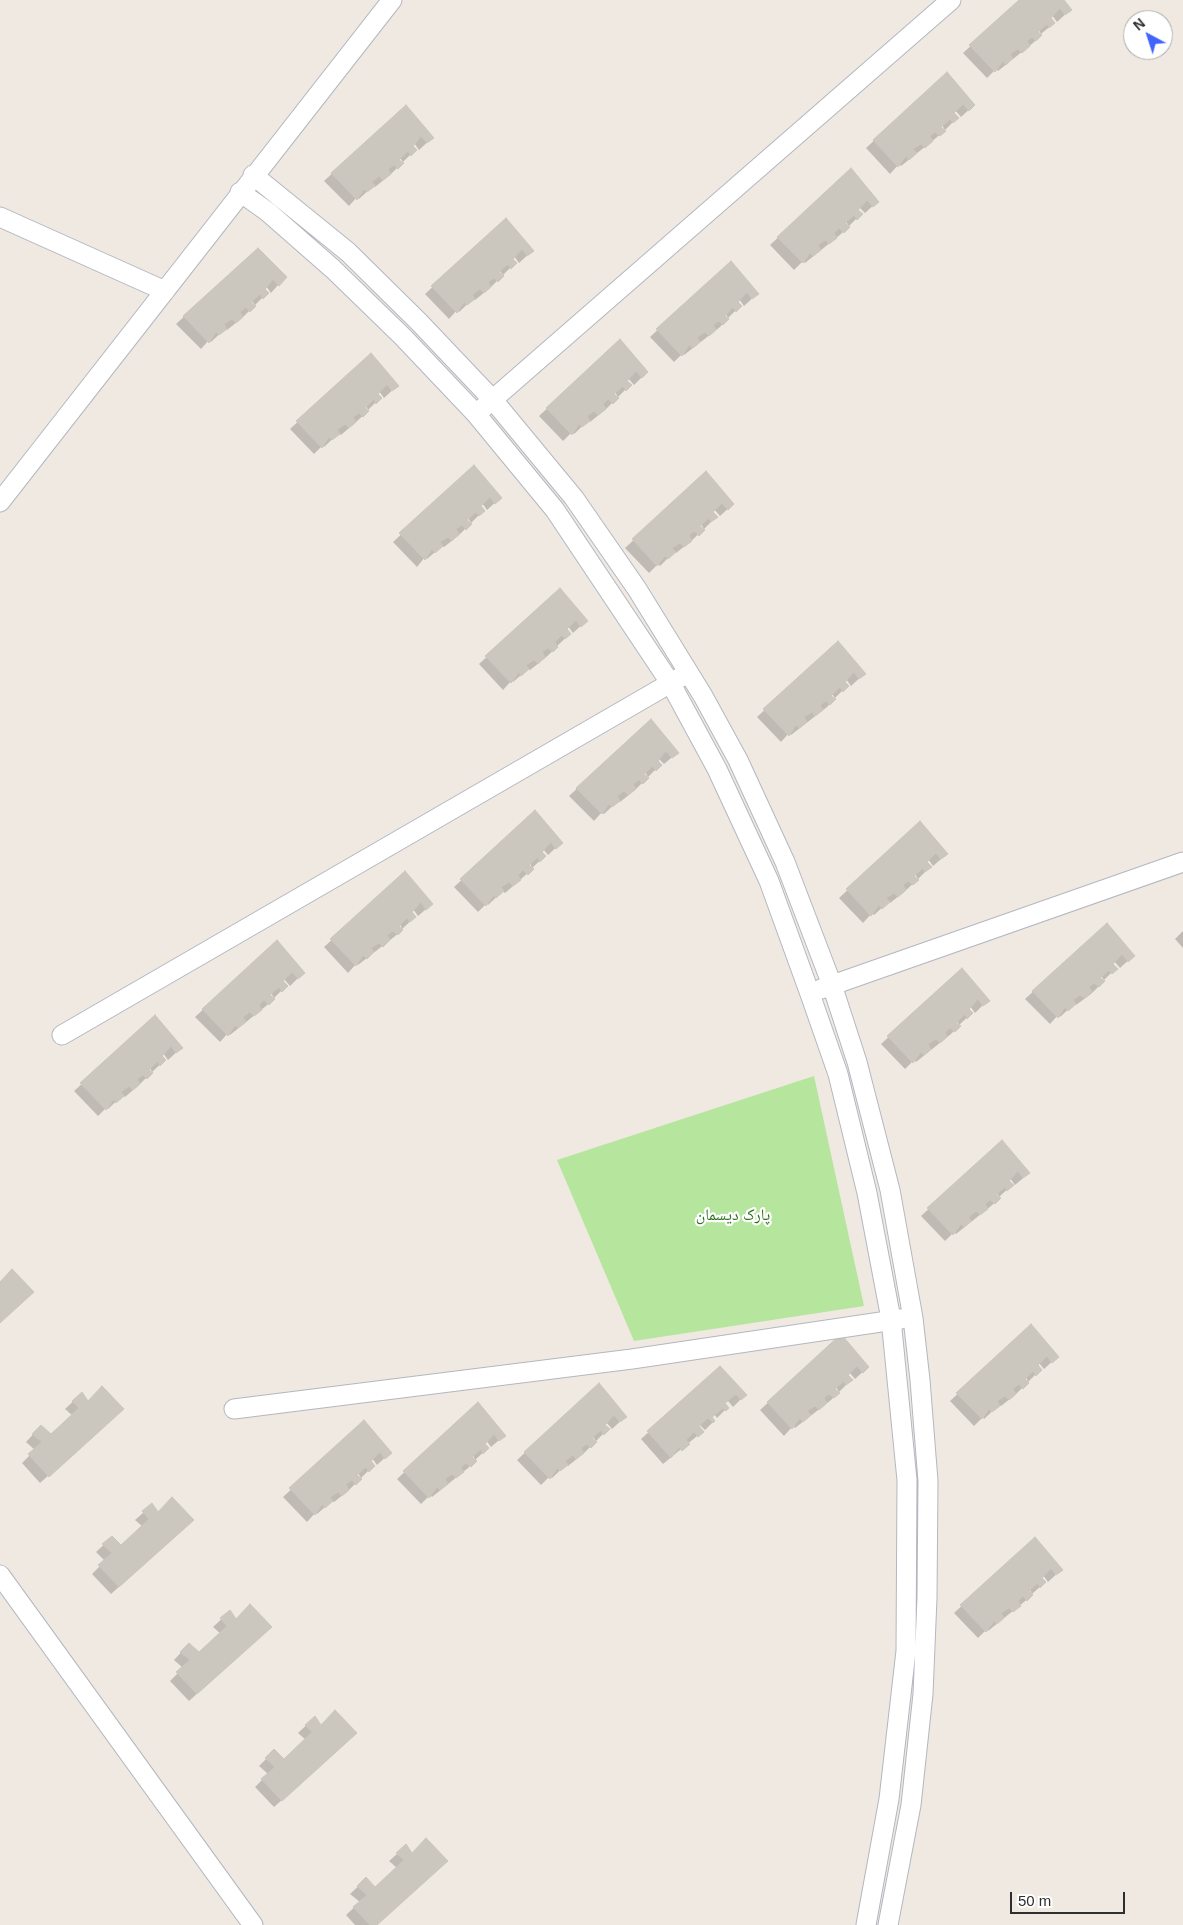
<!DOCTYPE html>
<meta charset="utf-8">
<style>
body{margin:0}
#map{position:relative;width:1183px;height:1925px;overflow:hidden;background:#efe9e1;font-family:Arial,sans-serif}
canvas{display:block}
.north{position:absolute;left:1123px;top:10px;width:50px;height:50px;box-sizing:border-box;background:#fff;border:1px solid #ababab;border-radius:50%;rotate:320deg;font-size:14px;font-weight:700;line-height:20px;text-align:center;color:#2e2e2e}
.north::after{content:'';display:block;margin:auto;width:18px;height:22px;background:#4264fb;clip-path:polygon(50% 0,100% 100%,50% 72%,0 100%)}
.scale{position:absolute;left:1010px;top:1892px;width:115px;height:22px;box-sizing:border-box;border:2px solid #2e2e2e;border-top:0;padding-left:6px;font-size:15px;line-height:18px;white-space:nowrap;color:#2e2e2e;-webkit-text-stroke:4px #fff;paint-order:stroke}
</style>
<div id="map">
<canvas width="1183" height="1925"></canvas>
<div class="north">N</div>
<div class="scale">50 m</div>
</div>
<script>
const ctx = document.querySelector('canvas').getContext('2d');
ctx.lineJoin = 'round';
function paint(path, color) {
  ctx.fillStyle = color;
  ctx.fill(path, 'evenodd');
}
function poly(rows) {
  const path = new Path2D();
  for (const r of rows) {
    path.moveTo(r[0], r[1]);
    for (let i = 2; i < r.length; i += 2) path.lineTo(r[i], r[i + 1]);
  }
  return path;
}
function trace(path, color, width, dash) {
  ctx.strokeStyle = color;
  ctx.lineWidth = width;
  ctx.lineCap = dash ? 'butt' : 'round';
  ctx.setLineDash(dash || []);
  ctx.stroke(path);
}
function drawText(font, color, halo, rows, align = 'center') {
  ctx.font = font + ' Arial,"Noto Naskh Arabic",sans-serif';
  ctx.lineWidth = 4.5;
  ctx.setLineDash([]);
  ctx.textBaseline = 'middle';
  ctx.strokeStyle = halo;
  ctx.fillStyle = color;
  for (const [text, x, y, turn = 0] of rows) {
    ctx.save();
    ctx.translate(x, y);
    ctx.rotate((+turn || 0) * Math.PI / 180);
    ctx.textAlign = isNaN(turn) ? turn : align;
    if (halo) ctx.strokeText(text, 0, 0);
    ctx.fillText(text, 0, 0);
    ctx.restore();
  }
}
paint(poly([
 [814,1076,864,1306,634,1341,557,1160]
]), '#b6e59e');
paint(poly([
 [1021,0,1062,0,1070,10,1057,22,1052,15,1049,18,1054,23,1041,34,1039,30,1036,32,1041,36,1033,43,998,71,996,69,987,78,963,53],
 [947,74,974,105,961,117,955,110,952,113,957,118,945,130,942,125,939,127,944,131,936,138,901,166,899,164,890,174,866,148],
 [405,106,432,138,419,150,414,143,411,146,415,150,403,162,400,158,398,160,402,163,390,175,375,187,374,185,359,199,357,197,349,206,324,181],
 [851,170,878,201,865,213,859,207,857,210,861,214,849,226,846,222,844,224,848,227,841,234,805,263,803,261,794,270,770,245],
 [506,219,532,251,519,263,514,256,511,259,515,263,503,275,500,271,498,273,502,276,490,288,475,300,474,298,459,312,457,310,449,319,425,294],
 [258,249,285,277,271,293,266,286,263,289,267,293,255,305,252,301,250,303,254,306,242,318,227,330,226,328,211,342,209,340,201,349,176,324],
 [731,262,757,294,744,306,739,299,736,302,740,306,728,318,726,314,723,316,727,319,720,327,684,355,683,353,674,362,650,337],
 [620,341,647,372,634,385,628,378,626,381,630,385,618,397,615,392,613,395,617,398,605,410,590,422,589,420,574,434,572,432,563,441,539,416],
 [371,354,397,386,384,398,379,391,376,394,380,398,368,410,366,406,363,408,368,411,355,423,341,435,339,433,324,447,323,445,314,454,290,429],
 [474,467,500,498,487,510,482,503,479,506,483,511,471,523,468,518,466,520,470,524,458,536,444,547,442,546,427,559,425,557,417,567,393,542],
 [706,473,733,504,720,516,714,509,711,512,716,517,704,529,701,524,698,527,703,530,690,542,676,553,674,552,660,566,658,564,649,573,625,548],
 [560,590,586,621,573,633,568,626,565,629,570,634,557,646,554,641,552,643,557,647,544,659,530,670,528,669,513,682,512,680,503,690,479,664],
 [838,642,864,674,851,686,846,679,843,682,847,686,835,698,832,694,830,696,834,699,827,707,791,735,789,733,781,742,757,717],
 [650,721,677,753,664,764,658,758,656,761,660,765,648,777,645,772,643,775,647,778,635,790,620,802,619,800,604,814,602,812,594,821,569,796],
 [535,812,561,843,548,855,543,849,540,852,545,856,532,868,530,863,527,866,532,869,519,881,505,893,503,891,488,905,487,903,478,912,454,887],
 [920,823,947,854,933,866,928,859,925,862,930,867,918,879,915,874,912,876,917,880,904,892,890,903,888,902,874,915,872,913,863,923,839,898],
 [405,873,432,904,418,916,413,909,410,912,415,917,402,929,400,924,397,926,402,930,394,937,358,965,357,963,348,973,324,947],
 [1106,925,1133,956,1120,968,1114,961,1112,964,1116,968,1104,980,1101,976,1099,978,1103,982,1091,994,1076,1005,1075,1003,1060,1017,1058,1015,1050,1024,1025,999],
 [1183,931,1183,948,1175,939],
 [276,942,303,973,290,986,284,979,282,981,286,986,274,998,271,993,269,996,273,999,266,1006,230,1035,228,1033,220,1042,195,1017],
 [962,969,988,1000,975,1013,970,1006,967,1009,972,1013,959,1025,957,1021,954,1023,959,1026,951,1034,916,1062,914,1060,905,1069,881,1044],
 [155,1017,181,1048,168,1060,163,1053,160,1056,165,1060,152,1072,150,1068,147,1070,151,1073,139,1085,125,1097,123,1095,108,1109,107,1107,98,1116,74,1091],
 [1002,1141,1029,1173,1015,1185,1010,1178,1007,1181,1012,1185,999,1197,997,1193,994,1195,999,1199,991,1206,956,1234,954,1232,945,1241,921,1216],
 [1031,1326,1057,1357,1044,1369,1039,1363,1036,1365,1040,1370,1028,1382,1026,1377,1023,1380,1027,1383,1015,1395,1001,1406,999,1405,984,1419,983,1417,974,1426,950,1401],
 [841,1336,868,1367,855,1379,849,1372,846,1375,851,1380,839,1392,836,1387,833,1389,838,1393,831,1400,795,1428,793,1426,784,1436,760,1410],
 [720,1368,745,1395,733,1407,728,1401,724,1404,727,1408,717,1418,715,1415,711,1418,714,1421,705,1430,700,1425,698,1427,702,1432,663,1464,641,1439],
 [599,1385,625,1417,612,1429,606,1422,604,1425,608,1429,596,1441,593,1437,591,1439,595,1442,583,1454,568,1466,567,1464,552,1478,550,1476,541,1485,517,1460],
 [81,1394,87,1403,115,1416,40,1483,22,1463,35,1450,26,1442,41,1426,51,1436,73,1416,65,1409],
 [478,1404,505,1435,491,1447,486,1440,483,1444,488,1448,475,1460,473,1455,470,1458,475,1461,468,1468,432,1497,430,1495,421,1504,397,1479],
 [364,1422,390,1453,377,1465,372,1458,369,1461,373,1466,361,1478,358,1473,356,1475,360,1479,348,1491,334,1502,332,1501,317,1514,316,1512,307,1522,283,1497],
 [152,1505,158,1514,185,1527,111,1594,92,1574,105,1561,96,1552,112,1537,121,1547,143,1527,135,1520],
 [1035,1538,1061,1570,1048,1582,1043,1575,1040,1578,1045,1582,1032,1594,1030,1590,1027,1592,1032,1595,1024,1602,988,1631,987,1629,978,1638,954,1613],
 [229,1612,235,1621,263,1634,189,1701,170,1681,183,1668,174,1660,189,1644,199,1654,221,1634,213,1627],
 [314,1718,320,1727,348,1741,274,1807,255,1787,268,1774,259,1766,274,1751,284,1760,306,1740,298,1733],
 [397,1854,412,1855,376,1925,355,1925,346,1915,360,1902,350,1894,366,1879,375,1888,397,1868,389,1861]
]), '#0003');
const building = poly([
 [1019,0,1064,0,1072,10,1065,15,1060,8,1051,18,1055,23,1049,28,1047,24,1038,32,1042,35,1036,41,1032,37,1027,41,1030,46,1022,53,1018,49,1010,54,1013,58,1006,65,1003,61,995,72,969,45,1019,0],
 [947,72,975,105,969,111,963,104,954,113,959,118,953,123,950,119,941,127,946,131,940,136,935,132,930,136,933,141,925,148,921,144,913,149,917,153,909,160,906,156,898,167,873,140,947,72],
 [406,105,434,138,427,143,421,136,413,146,417,150,411,156,408,151,399,160,404,163,398,169,394,165,388,169,391,174,383,180,379,176,372,182,375,186,367,192,364,189,357,200,331,173,406,105],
 [851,168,879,202,873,207,867,200,858,210,863,214,857,220,854,215,845,223,850,227,844,233,839,228,834,233,837,238,829,244,825,240,818,245,821,250,813,256,810,253,803,263,777,237,851,168],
 [506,218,534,251,527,256,522,249,513,259,517,263,511,269,508,264,499,272,504,276,498,282,494,278,488,282,491,287,484,293,480,289,472,295,475,299,467,305,464,302,457,313,431,286,506,218],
 [258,248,287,277,279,286,273,279,265,289,269,293,263,299,260,294,251,302,256,306,250,312,246,307,240,312,243,317,236,323,232,319,224,324,227,329,219,335,216,332,209,343,183,316,258,248],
 [731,261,759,294,752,299,747,292,738,302,742,306,736,312,733,307,725,316,729,319,723,325,719,321,713,325,716,330,709,336,705,332,697,337,700,342,693,348,689,345,682,356,656,329,731,261],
 [620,339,648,372,642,378,636,371,627,381,632,385,626,391,623,386,614,394,619,398,613,404,608,399,603,404,606,409,598,415,594,411,587,416,590,421,582,427,579,424,572,435,546,408,620,339],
 [371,353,399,386,392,391,387,384,378,394,382,398,376,404,374,399,365,408,369,411,363,417,359,413,353,417,356,422,349,428,345,424,337,430,340,434,332,440,329,437,322,448,296,421,371,353],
 [474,465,502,498,495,504,490,497,481,506,485,511,479,516,476,512,467,520,472,524,466,530,462,525,456,529,459,534,452,541,448,537,440,542,443,546,435,553,432,549,425,560,399,533,474,465],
 [706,471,734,504,728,510,722,503,713,512,718,517,711,522,709,518,700,526,705,530,699,536,694,531,689,535,692,541,684,547,680,543,672,548,676,552,668,559,665,556,657,566,632,539,706,471],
 [560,588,588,621,581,627,576,620,567,629,571,634,565,639,562,635,554,643,558,647,553,652,548,648,542,652,545,657,538,664,534,660,526,665,529,669,521,676,519,672,511,683,485,656,560,588],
 [838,641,866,674,859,679,854,672,845,682,849,686,843,692,840,687,831,696,836,699,830,705,826,701,820,705,823,710,815,716,812,712,804,717,807,722,799,728,796,725,789,736,763,709,838,641],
 [651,719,679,753,672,758,666,751,658,761,662,765,656,771,653,766,644,774,649,778,643,784,639,780,633,784,636,789,628,795,624,791,617,796,620,801,612,807,609,804,602,814,576,788,651,719],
 [535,810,563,843,556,849,551,842,542,852,546,856,540,862,538,857,529,865,534,869,528,875,523,870,518,875,521,880,513,886,509,882,501,887,504,891,496,898,494,895,486,906,460,879,535,810],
 [920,821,948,854,941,859,936,853,927,862,932,867,925,872,923,868,914,876,919,880,913,885,908,881,903,885,906,890,898,897,894,893,886,898,890,902,882,909,879,905,871,916,846,889,920,821],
 [405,871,433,904,426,910,421,902,412,912,416,917,410,922,407,918,399,926,403,930,398,935,393,931,387,935,390,940,383,947,379,943,371,948,374,952,367,959,363,955,356,966,330,939,405,871],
 [1107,923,1135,956,1128,962,1122,954,1113,964,1118,969,1112,974,1109,970,1100,978,1105,981,1099,987,1094,983,1089,987,1092,992,1084,998,1080,995,1073,1000,1076,1004,1068,1011,1065,1007,1058,1018,1032,991,1107,923],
 [277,940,305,973,298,979,292,972,283,981,288,986,282,992,279,987,270,995,275,999,269,1005,264,1000,259,1005,262,1010,254,1016,250,1012,243,1017,246,1022,238,1028,235,1025,228,1036,202,1009,277,940],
 [962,968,990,1001,983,1006,978,999,969,1009,973,1013,967,1019,965,1014,956,1023,961,1026,955,1032,950,1028,945,1032,947,1037,940,1043,936,1039,928,1044,931,1049,924,1055,921,1052,913,1063,887,1036,962,968],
 [155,1015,183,1048,176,1053,171,1046,162,1056,166,1060,160,1066,158,1061,149,1070,153,1073,147,1079,143,1075,137,1079,140,1084,133,1090,129,1086,121,1092,124,1096,116,1103,114,1099,106,1110,80,1083,155,1015],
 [1002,1140,1030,1173,1023,1178,1018,1171,1009,1181,1014,1185,1007,1191,1005,1187,996,1195,1001,1198,995,1204,990,1200,985,1204,988,1209,980,1215,976,1211,969,1217,971,1221,964,1227,961,1224,953,1235,927,1208,1002,1140],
 [12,1269,34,1292,0,1323,0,1282,12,1269],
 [1031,1324,1059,1357,1052,1363,1047,1356,1038,1365,1042,1370,1036,1376,1033,1371,1025,1379,1029,1383,1023,1389,1019,1384,1013,1389,1016,1394,1009,1400,1005,1396,997,1401,1000,1406,992,1412,989,1409,982,1419,956,1393,1031,1324],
 [841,1334,869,1367,863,1373,857,1366,848,1375,853,1380,846,1385,844,1381,835,1389,840,1393,834,1398,829,1394,824,1398,827,1403,819,1410,815,1406,807,1411,811,1415,803,1422,800,1418,792,1429,767,1402,841,1334],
 [720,1366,747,1395,741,1400,736,1394,725,1403,729,1408,726,1411,723,1408,712,1417,715,1421,713,1423,708,1418,699,1426,704,1432,698,1437,694,1432,686,1440,690,1444,682,1451,679,1447,671,1458,647,1431,720,1366],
 [599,1383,627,1417,620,1422,614,1415,605,1425,610,1429,604,1435,601,1430,592,1438,597,1442,591,1448,587,1444,581,1448,584,1453,576,1459,573,1455,565,1461,568,1465,560,1471,557,1468,550,1479,524,1452,599,1383],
 [102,1386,124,1409,49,1477,28,1454,42,1442,32,1434,41,1425,51,1434,79,1408,72,1401,82,1392,88,1401,102,1386],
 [478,1402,506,1436,499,1441,494,1434,485,1444,489,1448,483,1454,481,1449,472,1457,477,1461,471,1467,466,1463,461,1467,464,1472,456,1478,452,1474,445,1479,448,1484,440,1490,437,1487,429,1498,403,1471,478,1402],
 [364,1420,392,1453,385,1459,380,1452,371,1461,375,1466,369,1472,366,1467,357,1475,362,1479,356,1485,352,1480,346,1484,349,1490,342,1496,338,1492,330,1497,333,1501,325,1508,322,1504,315,1515,289,1488,364,1420],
 [172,1497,194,1520,119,1587,98,1565,112,1553,102,1544,112,1536,121,1545,149,1519,142,1511,152,1503,158,1512,172,1497],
 [1035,1537,1063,1570,1056,1575,1051,1568,1042,1578,1046,1582,1040,1588,1038,1583,1029,1591,1033,1595,1027,1601,1023,1596,1018,1601,1021,1606,1013,1612,1009,1608,1001,1613,1004,1618,997,1624,994,1621,986,1632,960,1605,1035,1537],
 [250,1604,272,1627,197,1694,176,1672,190,1660,180,1652,189,1643,199,1652,227,1626,220,1618,230,1610,236,1619,250,1604],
 [335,1710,357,1733,282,1801,261,1779,275,1767,265,1758,274,1749,284,1759,312,1732,305,1725,315,1716,321,1725,335,1710],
 [426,1838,448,1861,377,1925,370,1925,353,1907,367,1895,357,1886,366,1877,375,1887,404,1860,396,1853,406,1844,412,1853,426,1838]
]);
paint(building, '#cbc7bf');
trace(building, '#cbc5ba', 1);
const minor = poly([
 [253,175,348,252,419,322,493,400,574,498,637,589,703,696,738,760,785,862,832,985,857,1062,890,1190,913,1318,920,1380,928,1481,927,1598,923,1694,911,1805,888,1925],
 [240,192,268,212,333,269,403,337,476,414,555,510,671,684,717,769,769,881,810,994,838,1074,867,1193,891,1319,907,1480,906,1651,889,1799,866,1925],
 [0,217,165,291],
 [483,408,951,0],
 [0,502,392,0],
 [821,989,1183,862],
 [62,1035,681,677],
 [234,1409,632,1359,901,1319],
 [0,1575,253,1925]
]);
trace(minor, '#b4b7c1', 21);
trace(minor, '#fff', 19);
drawText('16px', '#2c6e1b', '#fff', [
 ["پارک دیسمان",733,1216]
]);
</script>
